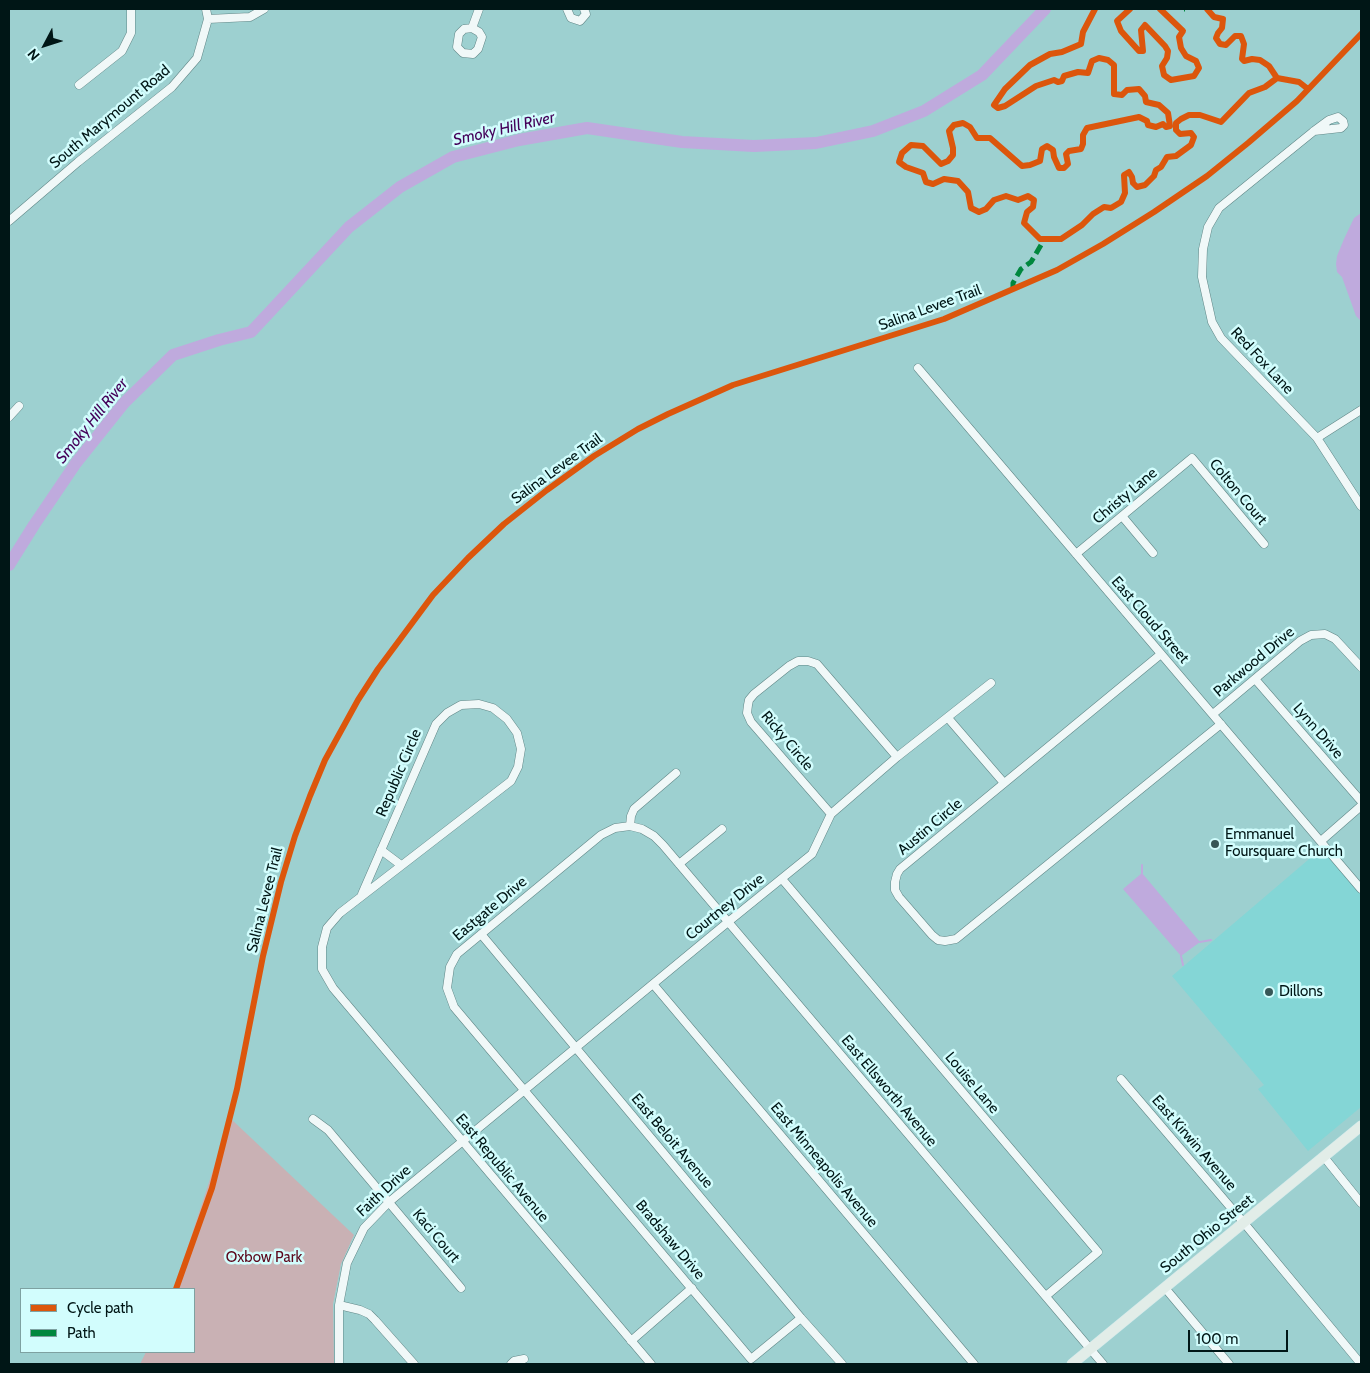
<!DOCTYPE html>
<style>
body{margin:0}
#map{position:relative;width:1370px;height:1373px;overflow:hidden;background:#9dd0d0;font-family:Cabin,sans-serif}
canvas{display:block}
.frame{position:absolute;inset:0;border:10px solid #001616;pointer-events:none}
.legend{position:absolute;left:20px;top:1288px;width:175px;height:65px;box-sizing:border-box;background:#d2fdfd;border:1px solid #7ea1a1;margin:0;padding:6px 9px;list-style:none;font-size:15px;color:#001616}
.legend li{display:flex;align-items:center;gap:10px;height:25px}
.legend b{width:25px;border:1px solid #7ea1a1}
.north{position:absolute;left:20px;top:20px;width:50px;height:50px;-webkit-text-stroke:4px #d2fdfd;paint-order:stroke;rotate:230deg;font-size:14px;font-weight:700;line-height:20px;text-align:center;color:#001616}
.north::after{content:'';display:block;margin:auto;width:18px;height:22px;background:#001616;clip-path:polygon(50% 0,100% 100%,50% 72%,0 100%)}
.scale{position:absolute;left:1188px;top:1330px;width:100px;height:22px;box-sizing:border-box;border:2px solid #001616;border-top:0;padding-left:6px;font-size:15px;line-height:18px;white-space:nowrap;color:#001616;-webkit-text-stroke:4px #d2fdfd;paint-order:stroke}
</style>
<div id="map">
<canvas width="1370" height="1373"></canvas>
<div class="frame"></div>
<ul class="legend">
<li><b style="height:6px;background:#dc560c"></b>Cycle path</li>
<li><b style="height:6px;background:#00873e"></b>Path</li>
</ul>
<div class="north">N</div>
<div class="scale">100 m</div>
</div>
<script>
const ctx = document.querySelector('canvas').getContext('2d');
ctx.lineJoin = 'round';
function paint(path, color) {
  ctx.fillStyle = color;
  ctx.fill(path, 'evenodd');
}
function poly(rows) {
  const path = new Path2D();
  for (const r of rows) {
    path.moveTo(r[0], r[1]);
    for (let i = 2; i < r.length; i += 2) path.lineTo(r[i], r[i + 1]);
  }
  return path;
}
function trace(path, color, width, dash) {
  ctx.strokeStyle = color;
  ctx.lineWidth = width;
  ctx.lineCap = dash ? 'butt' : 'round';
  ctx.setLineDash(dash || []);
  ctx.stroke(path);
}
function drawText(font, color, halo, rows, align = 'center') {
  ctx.font = font + ' Cabin,sans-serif';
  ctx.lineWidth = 5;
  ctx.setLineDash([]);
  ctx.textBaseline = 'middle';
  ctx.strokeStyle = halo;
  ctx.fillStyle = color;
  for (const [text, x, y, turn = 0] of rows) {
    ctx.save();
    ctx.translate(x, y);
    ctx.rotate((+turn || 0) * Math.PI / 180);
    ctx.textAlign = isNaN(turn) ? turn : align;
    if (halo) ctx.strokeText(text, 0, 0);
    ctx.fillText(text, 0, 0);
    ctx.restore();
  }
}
paint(poly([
 [1322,848,1361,894,1361,1107,1308,1151,1258,1089,1264,1085,1172,976]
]), '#84d6d6');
paint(poly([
 [230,1118,354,1235,341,1264,333,1304,334,1364,140,1364,146,1352,194,1352,194,1289,174,1289]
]), '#c9b1b4');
paint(poly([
 [1361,213,1361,321,1356,316,1342,277,1337,272,1336,264,1337,256,1344,239,1354,218],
 [1142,873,1200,942,1181,956,1123,889]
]), '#bfaadd');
trace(poly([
 [1142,873,1142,865],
 [1200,942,1211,940],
 [1181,956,1183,965]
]), '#bfaadd', 2);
trace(poly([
 [9,565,34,525,76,463,124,403,173,355,219,340,251,332,349,227,400,187,453,157,519,140,587,128,682,142,754,146,816,143,873,131,924,111,982,75,1045,9]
]), '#bfaadd', 12);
const minor = poly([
 [206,9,208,19],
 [567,9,571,18,580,21,586,14,584,9],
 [472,28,479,32,482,37,478,49,473,54,463,53,457,47,459,34,464,29,472,28],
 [472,28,479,9],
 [79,85,122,51,131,33,131,9],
 [1314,131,1341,128,1344,125,1343,121,1338,117,1329,120,1314,131,1219,208,1208,227,1203,249,1202,277,1212,322,1221,338,1317,438,1361,506],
 [9,221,78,162,172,87,197,58,208,19,250,17,264,9],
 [918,368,1361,889],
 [9,417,19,406],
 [1317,438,1361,410],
 [1122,516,1153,553],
 [1076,554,1192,458,1264,544],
 [1161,654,900,869,897,874,895,882,895,890,899,897,932,935,938,940,945,941,956,939,1221,724],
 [1255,679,1361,801],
 [1213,714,1300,641,1311,635,1325,634,1335,639,1361,667],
 [948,718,1004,783],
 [831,814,751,722,747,713,748,705,749,700,754,694,789,666,798,661,808,661,817,664,897,757],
 [630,826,631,816,634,809,676,773],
 [1321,841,1361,806],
 [381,850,401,865],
 [679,864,722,829],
 [782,879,1098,1252,1046,1296],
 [362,894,436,724,447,713,461,705,479,704,493,708,507,719,517,733,521,749,518,767,511,781,340,913,327,928,322,947,322,969,333,988,651,1364],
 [481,934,801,1318,842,1364],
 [653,984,974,1364],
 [1121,1079,1244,1223,1361,1364],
 [313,1119,328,1130,461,1288],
 [1324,1157,1361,1203],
 [1165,1288,1229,1364],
 [339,1305,360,1310,369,1314,375,1320,414,1364],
 [801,1318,751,1359,454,1007,447,988,450,967,457,954,601,835,615,828,630,826,642,829,654,836,663,845,1103,1364],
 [631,1341,692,1288],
 [339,1364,339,1305,347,1263,364,1228,389,1202,728,922,812,854,831,814,897,757,991,683],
 [511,1364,514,1361,524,1359]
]);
const major = poly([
 [1072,1364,1361,1126]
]);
trace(minor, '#618787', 9);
trace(major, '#d3eaea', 11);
trace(minor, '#f0f8f8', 8);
trace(major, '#e2ede8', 10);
trace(poly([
 [1184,9,1185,9],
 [1013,290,1013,283,1021,269,1031,262,1044,240]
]), '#00873e', 5, [10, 5]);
trace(poly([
 [1095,9,1083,32,1081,44,1062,52,1050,54,1030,65,1005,89,994,105,998,108,1005,106,1036,86,1054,80,1058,82,1062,81,1064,76,1078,72,1088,73,1092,61,1099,58,1108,60,1114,65,1114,94,1122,95,1127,90,1139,89,1145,96,1146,102,1159,105,1168,113,1170,126,1166,127,1163,124,1156,127,1148,125,1147,121,1139,117,1087,128,1083,135,1083,144,1081,149,1069,151,1066,154,1068,164,1064,168,1059,168,1054,157,1053,150,1047,146,1042,149,1040,161,1030,165,1022,166,990,138,977,138,970,127,963,123,954,125,949,131,953,148,953,155,948,161,941,164,923,146,911,145,902,153,899,162,906,167,923,173,926,182,933,184,944,179,958,181,968,192,971,208,979,212,986,209,994,200,1006,196,1018,200,1028,196,1034,200,1033,207,1027,212,1024,223,1040,239,1061,239,1082,225,1093,214,1104,207,1111,208,1121,202,1125,193,1124,175,1129,172,1132,177,1133,183,1137,187,1145,185,1154,176,1156,170,1161,167,1167,157,1176,156,1191,145,1194,137,1191,133,1180,134,1176,130,1176,123,1181,119,1189,115,1200,115,1221,122,1249,93,1265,87,1277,78,1299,82,1308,89],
 [1130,9,1117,21,1121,31,1139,51,1143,51,1141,30,1145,25,1165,46,1168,51,1167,58,1162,66,1164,75,1171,80,1194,76,1199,68,1196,61,1186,56,1181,48,1179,37,1183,31,1160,9],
 [1207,9,1214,17,1223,19,1222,28,1218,33,1216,38,1220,44,1226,45,1235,36,1241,36,1244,44,1242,59,1244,61,1252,59,1260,60,1269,66,1277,78],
 [176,1289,212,1188,237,1089,263,956,281,882,295,836,310,796,325,760,358,700,378,669,433,595,468,558,504,524,547,490,594,456,638,429,668,414,733,385,944,319,1057,270,1103,244,1154,212,1207,176,1248,143,1297,101,1361,34]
]), '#dc560c', 6);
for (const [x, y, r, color] of [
 [1215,844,5,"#375757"],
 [1269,992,5,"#375757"]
]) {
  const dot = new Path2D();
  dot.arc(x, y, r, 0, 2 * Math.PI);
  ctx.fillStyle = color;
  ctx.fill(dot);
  trace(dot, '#d2fdfd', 2);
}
drawText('15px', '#001616', '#d2fdfd', [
 ["South Marymount Road",110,117,-40],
 ["Salina Levee Trail",930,308,-20],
 ["Red Fox Lane",1262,361,47],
 ["Salina Levee Trail",557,469,-36],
 ["Colton Court",1238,492,50],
 ["Christy Lane",1125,496,-40],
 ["East Cloud Street",1150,620,49],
 ["Parkwood Drive",1254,662,-40],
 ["Lynn Drive",1318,731,49],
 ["Ricky Circle",787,741,50],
 ["Republic Circle",399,773,-67],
 ["Austin Circle",930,827,-40],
 ["Salina Levee Trail",265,900,-76],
 ["Courtney Drive",725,907,-39],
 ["Eastgate Drive",490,909,-40],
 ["Louise Lane",972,1083,50],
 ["East Ellsworth Avenue",889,1091,50],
 ["East Beloit Avenue",672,1141,50],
 ["East Kirwin Avenue",1194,1143,49],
 ["East Minneapolis Avenue",824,1165,50],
 ["East Republic Avenue",502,1168,50],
 ["Faith Drive",384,1191,-43],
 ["South Ohio Street",1207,1234,-39],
 ["Kaci Court",436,1236,50],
 ["Bradshaw Drive",670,1240,50]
]);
drawText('15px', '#001616', '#d2fdfd', [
 ["Emmanuel",1225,835],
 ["Foursquare Church",1225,852],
 ["Dillons",1279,992]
], 'left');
drawText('15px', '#5c061b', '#d2fdfd', [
 ["Oxbow Park",264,1258]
]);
drawText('italic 16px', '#440059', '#d2fdfd', [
 ["Smoky Hill River",504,129,-13],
 ["Smoky Hill River",92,421,-51]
]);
</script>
